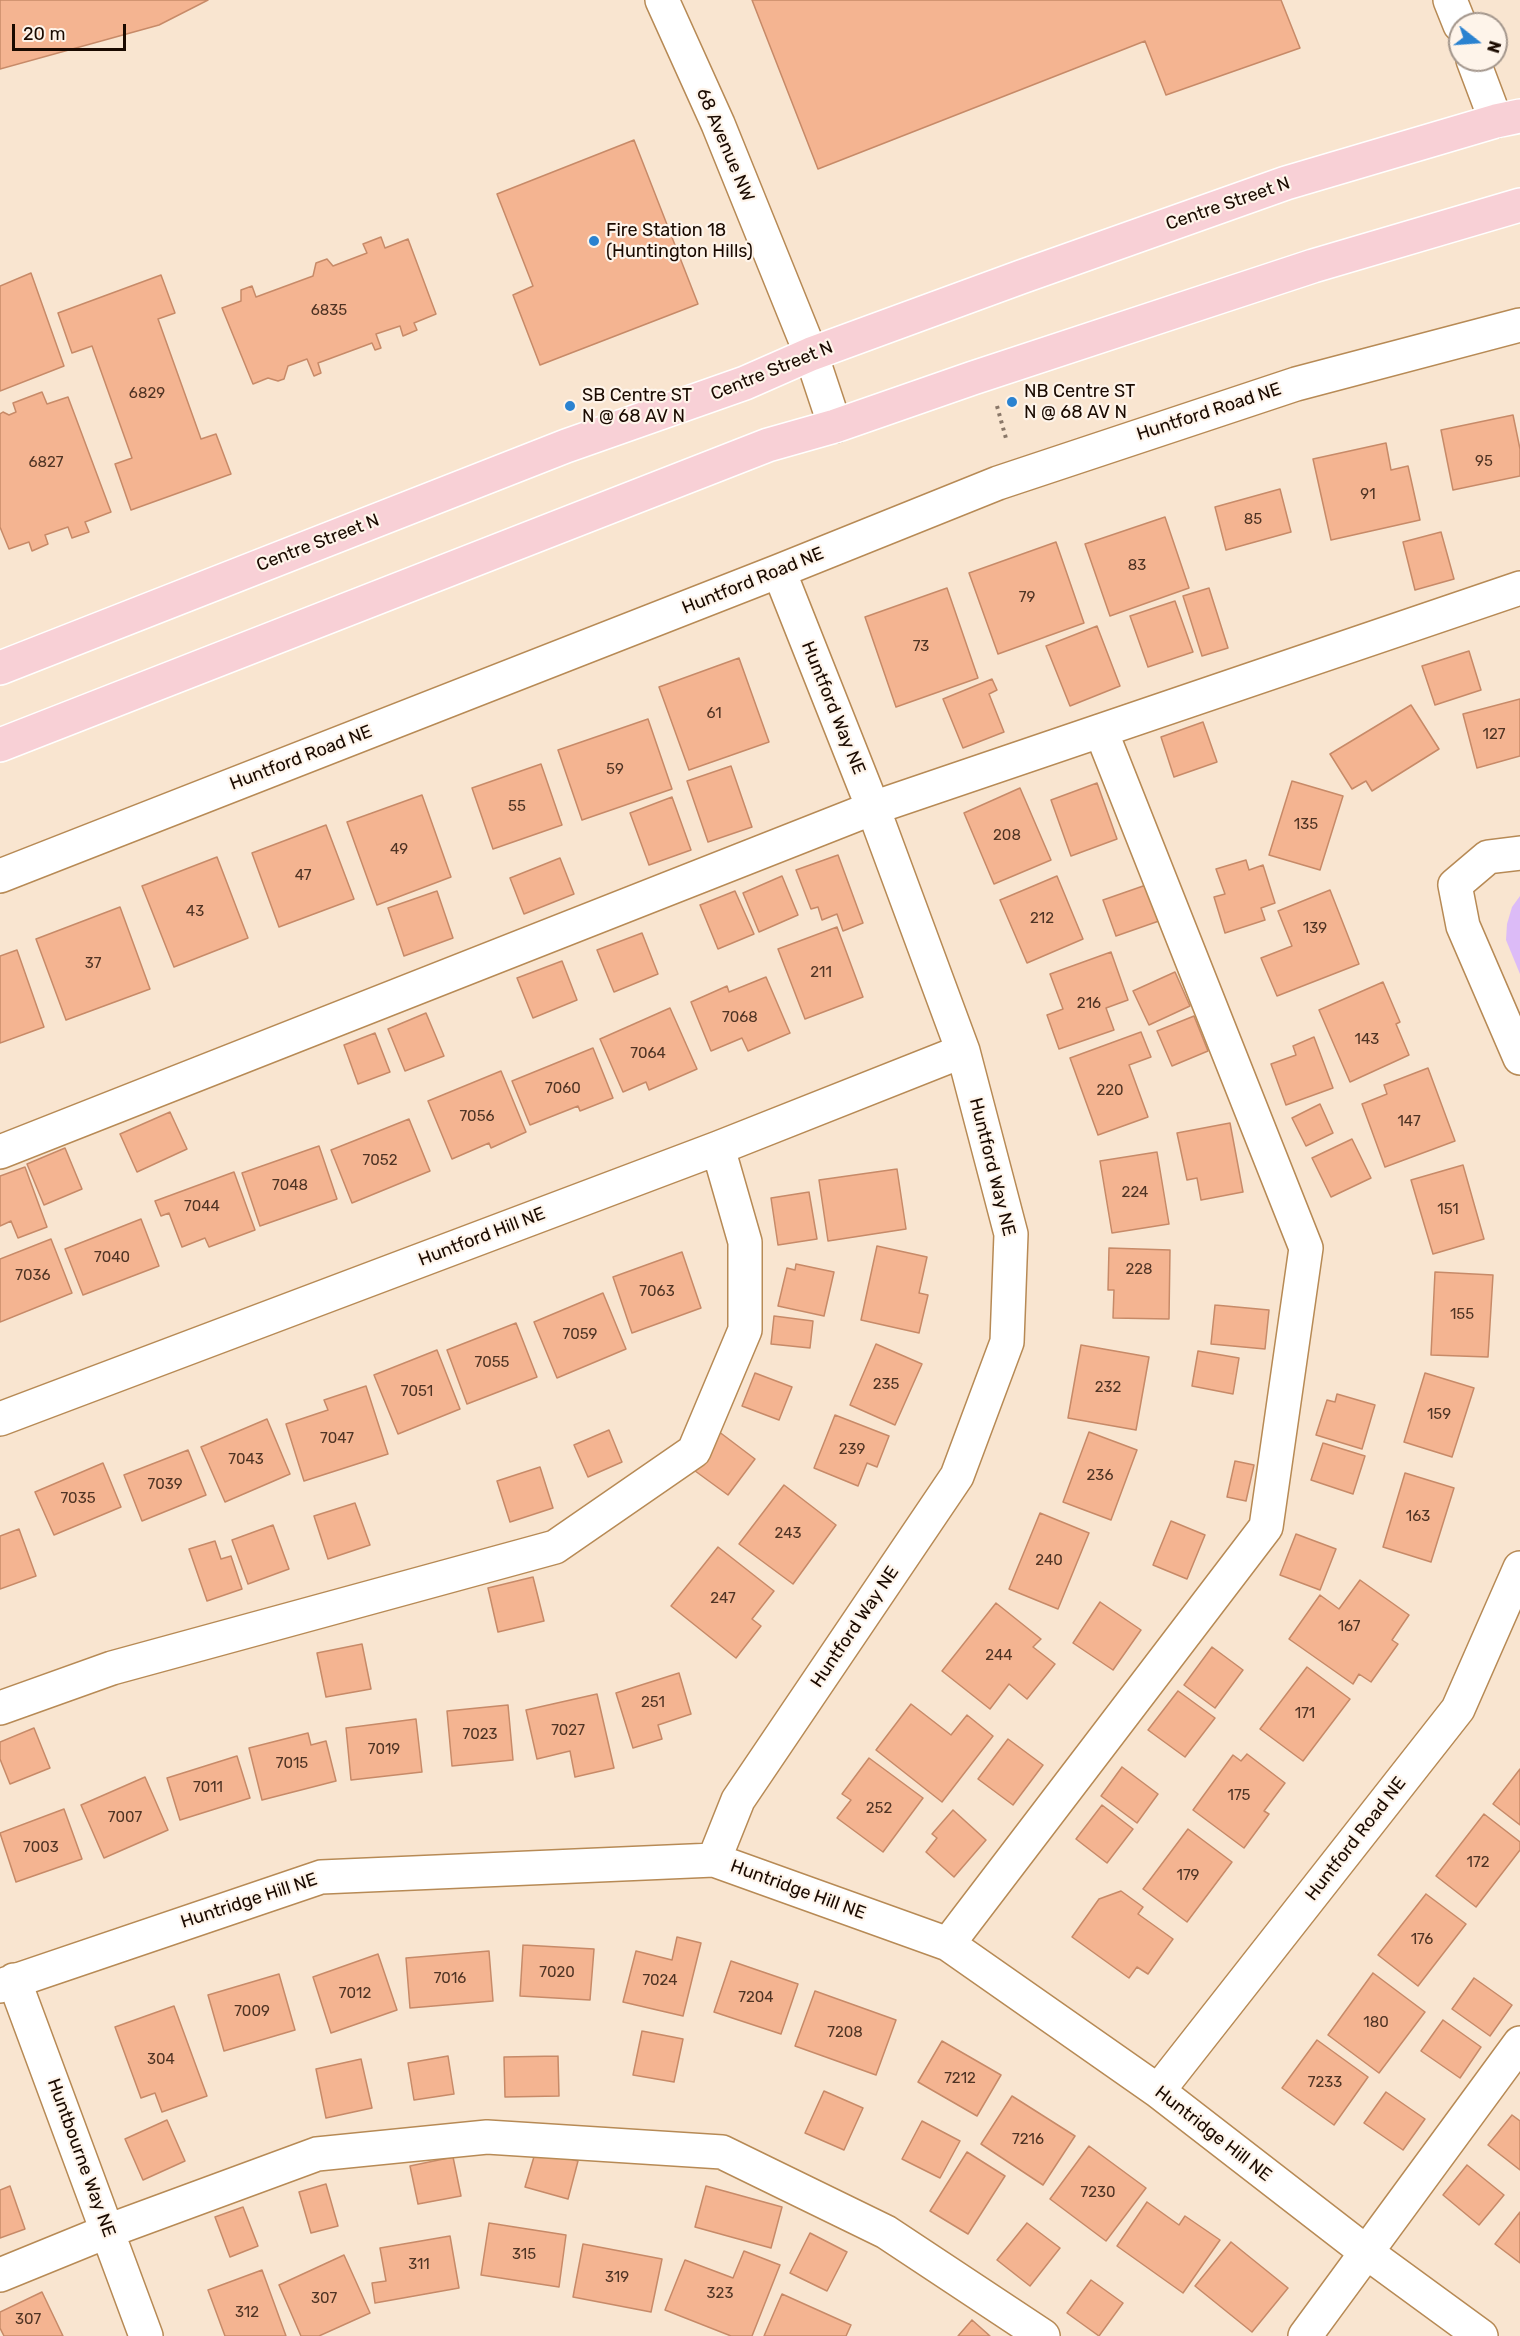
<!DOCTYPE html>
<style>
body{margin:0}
#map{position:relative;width:1520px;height:2336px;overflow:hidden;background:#f9e5d0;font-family:Rubik,sans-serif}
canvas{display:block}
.north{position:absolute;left:1448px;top:12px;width:60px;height:60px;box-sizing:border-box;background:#fef4ea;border:2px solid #a3968c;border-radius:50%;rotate:107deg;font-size:16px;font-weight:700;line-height:24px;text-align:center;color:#1a0a00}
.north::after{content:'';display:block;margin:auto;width:21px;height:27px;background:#2a82d0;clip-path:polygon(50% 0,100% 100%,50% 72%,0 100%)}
.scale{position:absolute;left:12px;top:24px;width:114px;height:27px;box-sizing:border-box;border:3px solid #1a0a00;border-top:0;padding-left:8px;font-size:18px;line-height:21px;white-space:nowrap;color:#1a0a00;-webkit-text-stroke:4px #fef4ea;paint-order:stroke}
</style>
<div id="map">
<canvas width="1520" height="2336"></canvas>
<div class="north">N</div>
<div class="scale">20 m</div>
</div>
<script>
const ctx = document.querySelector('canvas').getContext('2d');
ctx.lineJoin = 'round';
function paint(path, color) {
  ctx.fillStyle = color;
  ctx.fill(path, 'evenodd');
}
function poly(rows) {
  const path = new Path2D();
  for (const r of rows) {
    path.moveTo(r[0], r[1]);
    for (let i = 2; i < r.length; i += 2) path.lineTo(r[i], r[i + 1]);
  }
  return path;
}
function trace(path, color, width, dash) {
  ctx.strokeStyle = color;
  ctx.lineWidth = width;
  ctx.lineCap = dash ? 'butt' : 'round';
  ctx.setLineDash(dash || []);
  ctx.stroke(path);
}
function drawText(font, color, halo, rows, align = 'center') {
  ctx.font = font + ' Rubik,sans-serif';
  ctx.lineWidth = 4.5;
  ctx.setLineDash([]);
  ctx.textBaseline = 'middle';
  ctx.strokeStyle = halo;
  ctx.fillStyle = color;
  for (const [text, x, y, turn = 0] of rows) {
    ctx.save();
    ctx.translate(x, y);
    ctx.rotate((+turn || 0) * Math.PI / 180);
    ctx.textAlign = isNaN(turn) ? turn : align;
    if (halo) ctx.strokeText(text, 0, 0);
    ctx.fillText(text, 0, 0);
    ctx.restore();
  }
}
paint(poly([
 [1520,896,1520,974,1506,940,1507,924,1512,907]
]), '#dcbbf7');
const building = poly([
 [0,0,208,0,159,25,0,69,0,0],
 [752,0,1281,0,1300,48,1166,95,1145,41,818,169,752,0],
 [634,140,698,304,540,365,513,295,533,286,497,194,634,140],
 [381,237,385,248,408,239,436,314,414,323,417,330,403,336,400,326,376,334,381,348,375,350,372,343,318,363,321,373,314,376,307,359,288,366,284,379,278,381,268,378,253,384,222,308,241,301,241,290,252,286,256,297,313,276,316,263,327,259,333,266,367,253,363,244,381,237],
 [31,273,64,366,0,391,0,286,31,273],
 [161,275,175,313,158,319,201,439,216,434,231,474,131,510,115,464,132,458,92,346,72,353,58,313,161,275],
 [42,392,47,404,68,397,111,512,85,522,89,532,72,538,68,527,45,535,48,544,32,551,29,542,9,549,0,527,0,414,3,412,9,415,16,412,13,403,42,392],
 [1513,415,1520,449,1520,476,1453,490,1441,430,1513,415],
 [1386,443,1391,470,1408,466,1420,520,1331,540,1313,459,1386,443],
 [1280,489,1291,532,1226,550,1215,507,1280,489],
 [1165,517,1189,588,1110,616,1085,544,1165,517],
 [1441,532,1454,579,1415,590,1403,542,1441,532],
 [1056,542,1084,623,998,654,969,573,1056,542],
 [947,588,978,678,896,707,865,617,947,588],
 [1209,588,1228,648,1202,656,1183,596,1209,588],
 [1175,601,1193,652,1148,667,1130,616,1175,601],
 [1097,626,1120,686,1070,706,1046,646,1097,626],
 [1469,651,1481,690,1435,705,1422,666,1469,651],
 [739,658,769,742,689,770,659,687,739,658],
 [992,679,997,690,989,694,1004,732,963,748,943,699,992,679],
 [1520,699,1520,756,1477,768,1463,714,1520,699],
 [1411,705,1439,749,1372,791,1366,781,1352,789,1330,754,1411,705],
 [648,719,672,789,582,820,558,750,648,719],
 [1203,722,1217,762,1174,777,1161,737,1203,722],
 [541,764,562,825,493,849,472,788,541,764],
 [731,766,752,827,708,842,687,781,731,766],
 [1292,781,1343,796,1320,870,1269,855,1292,781],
 [1097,783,1117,839,1071,856,1051,800,1097,783],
 [1020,788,1051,860,994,884,964,813,1020,788],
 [422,795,451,877,377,905,347,822,422,795],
 [672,797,691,850,649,865,630,813,672,797],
 [326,825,354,899,279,927,252,853,326,825],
 [838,855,863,923,843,931,837,914,822,920,818,907,811,909,796,870,838,855],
 [217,857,248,938,174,967,142,886,217,857],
 [560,858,574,894,524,914,510,878,560,858],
 [1246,860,1249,870,1263,865,1275,903,1261,908,1265,920,1225,933,1214,897,1225,894,1216,869,1246,860],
 [782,876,798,915,759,932,743,893,782,876],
 [1057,876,1083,939,1027,963,1000,900,1057,876],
 [1146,885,1159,921,1116,936,1103,900,1146,885],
 [1330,890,1359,964,1277,996,1261,958,1292,946,1278,911,1330,890],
 [437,891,453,938,404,956,388,908,437,891],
 [735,891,754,934,718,949,700,905,735,891],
 [120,907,150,989,66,1020,36,939,120,907],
 [837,927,863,997,805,1019,778,949,837,927],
 [642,933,658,974,614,992,597,950,642,933],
 [17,950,44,1027,0,1043,0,956,17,950],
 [1111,952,1128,1000,1106,1008,1114,1030,1059,1049,1047,1015,1063,1009,1050,974,1111,952],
 [562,961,577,1000,533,1018,517,978,562,961],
 [1175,972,1190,1006,1149,1025,1133,991,1175,972],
 [766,977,790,1033,748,1051,742,1038,711,1051,691,1002,727,986,729,992,766,977],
 [1383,982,1400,1022,1396,1024,1409,1055,1350,1082,1319,1010,1383,982],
 [670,1008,697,1069,649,1090,646,1082,623,1092,600,1039,670,1008],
 [426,1013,444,1056,405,1071,388,1029,426,1013],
 [1194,1016,1208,1051,1172,1066,1157,1031,1194,1016],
 [1141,1032,1151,1057,1129,1065,1148,1117,1098,1135,1070,1058,1141,1032],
 [375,1033,390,1072,358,1084,344,1045,375,1033],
 [1314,1037,1333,1088,1286,1105,1271,1064,1296,1055,1293,1046,1314,1037],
 [593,1048,613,1098,580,1111,578,1106,530,1125,512,1081,593,1048],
 [1428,1068,1455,1141,1385,1167,1362,1104,1387,1094,1384,1085,1428,1068],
 [501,1071,526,1132,491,1148,489,1143,452,1159,428,1101,501,1071],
 [1320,1104,1333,1133,1306,1146,1292,1118,1320,1104],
 [170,1112,187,1149,137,1172,120,1134,170,1112],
 [409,1119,430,1171,352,1203,331,1150,409,1119],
 [1230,1123,1243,1192,1201,1200,1197,1178,1187,1180,1177,1133,1230,1123],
 [1352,1139,1371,1178,1331,1197,1312,1158,1352,1139],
 [319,1146,337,1199,260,1226,242,1173,319,1146],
 [65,1148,82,1189,44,1205,27,1164,65,1148],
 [1157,1152,1169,1224,1112,1233,1100,1161,1157,1152],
 [1463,1165,1484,1239,1433,1254,1411,1180,1463,1165],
 [25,1167,47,1227,18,1238,11,1221,0,1226,0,1176,25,1167],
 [897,1169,906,1229,828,1241,819,1180,897,1169],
 [234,1172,255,1230,209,1247,205,1238,182,1247,169,1213,161,1216,155,1201,234,1172],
 [809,1192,817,1239,778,1245,771,1198,809,1192],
 [141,1219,159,1266,83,1295,65,1249,141,1219],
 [51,1239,72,1293,0,1322,0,1259,51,1239],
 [877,1246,927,1257,919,1293,928,1295,919,1333,861,1320,877,1246],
 [1109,1248,1170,1250,1169,1319,1113,1318,1114,1290,1108,1290,1109,1248],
 [682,1252,701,1308,632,1333,613,1277,682,1252],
 [796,1264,834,1272,824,1316,778,1306,787,1268,795,1270,796,1264],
 [1435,1272,1493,1275,1488,1357,1431,1355,1435,1272],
 [603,1293,626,1349,557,1378,534,1322,603,1293],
 [1215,1305,1269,1310,1265,1349,1211,1344,1215,1305],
 [774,1316,813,1321,810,1348,771,1344,774,1316],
 [516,1323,537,1377,467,1404,447,1350,516,1323],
 [876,1344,922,1364,895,1425,850,1405,876,1344],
 [1081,1345,1149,1357,1136,1430,1068,1418,1081,1345],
 [437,1350,460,1409,398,1434,374,1375,437,1350],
 [1198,1351,1239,1358,1233,1394,1192,1386,1198,1351],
 [755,1373,792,1387,779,1420,742,1406,755,1373],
 [1425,1373,1474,1388,1452,1457,1404,1442,1425,1373],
 [366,1386,388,1454,304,1481,286,1424,328,1410,324,1400,366,1386],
 [1337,1394,1375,1405,1362,1449,1316,1435,1327,1400,1335,1402,1337,1394],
 [835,1415,889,1436,877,1467,867,1463,858,1486,814,1468,835,1415],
 [267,1419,290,1474,225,1502,201,1447,267,1419],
 [609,1430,622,1462,588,1477,574,1445,609,1430],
 [718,1431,755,1459,728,1495,691,1468,718,1431],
 [1089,1432,1137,1450,1111,1520,1063,1502,1089,1432],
 [1323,1443,1365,1456,1353,1494,1311,1480,1323,1443],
 [188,1450,206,1495,142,1521,124,1475,188,1450],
 [1235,1461,1254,1465,1246,1501,1227,1497,1235,1461],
 [103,1463,121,1507,54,1535,35,1492,103,1463],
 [540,1467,553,1508,510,1522,497,1481,540,1467],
 [1405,1473,1454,1488,1431,1562,1383,1547,1405,1473],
 [784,1485,836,1525,793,1584,739,1544,784,1485],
 [355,1503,370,1545,328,1559,314,1516,355,1503],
 [1040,1513,1089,1533,1058,1609,1009,1589,1040,1513],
 [1171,1521,1205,1535,1187,1579,1153,1565,1171,1521],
 [273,1525,289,1569,248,1584,232,1540,273,1525],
 [19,1529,36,1576,0,1589,0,1536,19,1529],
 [1296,1534,1336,1549,1320,1590,1280,1575,1296,1534],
 [215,1541,221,1559,231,1556,242,1589,207,1601,189,1549,215,1541],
 [718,1547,774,1591,752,1619,761,1626,736,1658,671,1606,718,1547],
 [533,1577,544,1621,498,1632,488,1588,533,1577],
 [1360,1580,1409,1615,1392,1640,1398,1644,1371,1682,1359,1674,1353,1684,1289,1639,1320,1595,1339,1609,1360,1580],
 [1100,1602,1141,1630,1113,1670,1073,1643,1100,1602],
 [996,1603,1041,1639,1033,1647,1055,1664,1027,1699,1009,1684,990,1709,942,1671,996,1603],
 [362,1644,371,1689,326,1697,317,1653,362,1644],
 [1212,1647,1243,1670,1215,1708,1184,1685,1212,1647],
 [1307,1667,1350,1699,1303,1761,1260,1729,1307,1667],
 [679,1673,691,1714,658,1725,662,1739,633,1748,616,1693,679,1673],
 [1178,1691,1215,1718,1185,1757,1148,1730,1178,1691],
 [597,1694,614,1768,575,1777,570,1751,537,1759,526,1710,597,1694],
 [911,1704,951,1735,967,1715,993,1736,942,1802,876,1750,911,1704],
 [508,1705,513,1760,452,1766,447,1711,508,1705],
 [416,1719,422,1772,351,1780,346,1728,416,1719],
 [34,1728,50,1768,10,1784,0,1759,0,1742,34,1728],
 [308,1733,311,1745,326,1741,336,1781,262,1800,249,1748,308,1733],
 [1008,1739,1043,1765,1013,1805,978,1779,1008,1739],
 [1247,1754,1285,1783,1264,1811,1269,1814,1244,1848,1193,1810,1233,1755,1241,1761,1247,1754],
 [237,1756,250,1798,180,1820,167,1778,237,1756],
 [869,1758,923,1798,883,1852,837,1818,851,1800,842,1794,869,1758],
 [1122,1767,1158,1794,1137,1823,1101,1796,1122,1767],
 [1520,1769,1520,1825,1493,1804,1520,1769],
 [145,1777,168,1830,104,1858,81,1805,145,1777],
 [1102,1805,1133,1829,1107,1863,1076,1839,1102,1805],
 [64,1809,82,1859,16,1882,0,1833,64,1809],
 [953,1810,986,1840,954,1877,926,1852,937,1838,932,1834,953,1810],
 [1484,1814,1520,1842,1520,1850,1476,1907,1436,1876,1484,1814],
 [1188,1829,1232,1862,1187,1922,1143,1889,1188,1829],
 [1121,1891,1143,1907,1138,1914,1173,1939,1148,1974,1137,1967,1129,1978,1072,1937,1099,1899,1121,1891],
 [1426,1894,1466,1924,1418,1986,1378,1955,1426,1894],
 [677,1937,701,1943,683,2016,623,2002,636,1951,672,1960,677,1937],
 [523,1945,594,1949,590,2000,520,1996,523,1945],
 [489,1951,493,2001,410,2008,406,1958,489,1951],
 [378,1954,397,2010,331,2033,313,1977,378,1954],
 [731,1961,798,1984,781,2034,714,2012,731,1961],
 [1373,1973,1425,2012,1379,2073,1328,2035,1373,1973],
 [279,1974,295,2030,224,2051,208,1995,279,1974],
 [1474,1978,1512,2005,1490,2036,1452,2009,1474,1978],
 [815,1991,896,2020,876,2075,795,2046,815,1991],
 [174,2006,207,2096,162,2112,155,2093,141,2098,115,2027,174,2006],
 [1443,2020,1481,2047,1460,2078,1421,2051,1443,2020],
 [642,2031,683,2039,674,2082,633,2075,642,2031],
 [1317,2040,1368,2077,1334,2125,1282,2088,1317,2040],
 [942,2041,1001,2075,977,2116,918,2082,942,2041],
 [448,2056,454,2094,414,2100,408,2063,448,2056],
 [558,2056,559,2096,505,2097,504,2057,558,2056],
 [361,2059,372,2108,326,2118,316,2069,361,2059],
 [824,2091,863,2108,844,2150,805,2133,824,2091],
 [1386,2092,1425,2119,1403,2150,1364,2123,1386,2092],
 [1012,2096,1075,2136,1043,2185,981,2144,1012,2096],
 [1512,2115,1520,2121,1520,2170,1488,2145,1512,2115],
 [167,2120,185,2161,143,2180,125,2139,167,2120],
 [922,2121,960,2141,940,2178,902,2159,922,2121],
 [1089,2146,1146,2188,1106,2241,1050,2199,1089,2146],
 [536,2150,578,2161,568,2199,525,2187,536,2150],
 [967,2152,1005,2176,968,2234,930,2211,967,2152],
 [453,2157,461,2196,418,2204,410,2166,453,2157],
 [1467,2165,1504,2195,1479,2225,1443,2195,1467,2165],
 [326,2184,338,2226,311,2233,299,2192,326,2184],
 [10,2186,25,2229,0,2238,0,2190,10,2186],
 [706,2186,782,2207,771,2248,695,2227,706,2186],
 [1147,2202,1179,2225,1185,2216,1220,2240,1183,2293,1117,2246,1147,2202],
 [243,2207,258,2246,230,2257,215,2217,243,2207],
 [1520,2212,1520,2263,1495,2244,1520,2212],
 [489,2223,566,2235,559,2287,481,2275,489,2223],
 [1027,2223,1060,2248,1030,2286,997,2260,1027,2223],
 [810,2233,847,2252,827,2291,790,2273,810,2233],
 [450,2236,459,2288,375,2303,372,2283,386,2281,380,2248,450,2236],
 [1231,2242,1288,2288,1252,2332,1195,2286,1231,2242],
 [583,2244,662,2259,651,2312,573,2297,583,2244],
 [744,2251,780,2265,752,2336,731,2336,665,2310,685,2260,733,2278,744,2251],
 [344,2255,370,2313,319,2336,301,2336,279,2285,344,2255],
 [262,2270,286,2336,225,2336,208,2290,262,2270],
 [1091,2280,1123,2303,1099,2336,1067,2313,1091,2280],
 [42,2292,63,2336,4,2336,0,2328,0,2312,42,2292],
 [782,2294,851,2325,846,2336,764,2336,782,2294],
 [972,2320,990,2336,958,2336,972,2320]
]);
paint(building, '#f4b491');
trace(building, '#c78a68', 1.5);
const minor = poly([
 [662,0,718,124,811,354,835,426],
 [1450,0,1460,25],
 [1473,60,1496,121],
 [1520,853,1488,857,1455,885,1463,926,1520,1058],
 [0,876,779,571,998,483,1296,384,1520,325],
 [0,1152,873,808,1520,588],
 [0,1419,718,1148,963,1051],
 [0,1708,112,1668,555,1547,694,1451,745,1330,745,1242,718,1148],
 [714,1860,738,1800,957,1476,1007,1342,1011,1234,963,1051,873,808,779,571],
 [948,1944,1266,1527,1306,1248,1101,731],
 [14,1980,146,2336],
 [0,1986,321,1877,714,1860,948,1944,1158,2091,1366,2252,1481,2336],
 [1158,2091,1458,1709,1520,1568],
 [0,2275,108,2231,317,2154,487,2137,722,2152,886,2232,1043,2336],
 [1305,2336,1520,2043]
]);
const major = poly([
 [0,668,566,446,745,383,811,354,1021,277,1286,183,1496,121,1520,116],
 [0,745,768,445,835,426,973,378,1313,266,1520,205]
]);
trace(minor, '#b78a55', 36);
trace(major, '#fff', 36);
trace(poly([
 [997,406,1007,442]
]), '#897768', 4, [3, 4.5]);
trace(minor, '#fff', 33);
trace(major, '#f8d0d6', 33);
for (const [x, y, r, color] of [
 [594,241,6,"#2a82d0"],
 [1012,402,6,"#2a82d0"],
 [570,406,6,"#2a82d0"]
]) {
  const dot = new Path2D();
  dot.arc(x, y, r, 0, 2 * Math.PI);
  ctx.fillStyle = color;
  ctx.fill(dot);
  trace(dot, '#fef4ea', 2);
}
drawText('15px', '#503424', null, [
 ["6835",329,311],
 ["6829",147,394],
 ["95",1484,462],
 ["6827",46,463],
 ["91",1368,495],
 ["85",1253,520],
 ["83",1137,566],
 ["79",1027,598],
 ["73",921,647],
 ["61",714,714],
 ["127",1494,735],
 ["59",615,770],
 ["55",517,807],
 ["135",1306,825],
 ["208",1007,836],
 ["49",399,850],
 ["47",303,876],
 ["43",195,912],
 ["212",1042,919],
 ["139",1315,929],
 ["37",93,964],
 ["211",821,973],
 ["216",1089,1004],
 ["7068",740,1018],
 ["143",1367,1040],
 ["7064",648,1054],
 ["7060",563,1089],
 ["220",1110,1091],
 ["7056",477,1117],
 ["147",1409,1122],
 ["7052",380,1161],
 ["7048",290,1186],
 ["224",1135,1193],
 ["7044",202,1207],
 ["151",1448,1210],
 ["7040",112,1258],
 ["228",1139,1270],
 ["7036",33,1276],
 ["7063",657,1292],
 ["155",1462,1315],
 ["7059",580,1335],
 ["7055",492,1363],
 ["235",886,1385],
 ["232",1108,1388],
 ["7051",417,1392],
 ["159",1439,1415],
 ["7047",337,1439],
 ["239",852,1450],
 ["7043",246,1460],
 ["236",1100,1476],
 ["7039",165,1485],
 ["7035",78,1499],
 ["163",1418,1517],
 ["243",788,1534],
 ["240",1049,1561],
 ["247",723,1599],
 ["167",1349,1627],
 ["244",999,1656],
 ["251",653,1703],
 ["171",1305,1714],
 ["7027",568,1731],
 ["7023",480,1735],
 ["7019",384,1750],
 ["7015",292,1764],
 ["7011",208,1788],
 ["175",1239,1796],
 ["252",879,1809],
 ["7007",125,1818],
 ["7003",41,1848],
 ["172",1478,1863],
 ["179",1188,1876],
 ["176",1422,1940],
 ["7020",557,1973],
 ["7016",450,1979],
 ["7024",660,1981],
 ["7012",355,1994],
 ["7204",756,1998],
 ["7009",252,2012],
 ["180",1376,2023],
 ["7208",845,2033],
 ["304",161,2060],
 ["7212",960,2079],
 ["7233",1325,2083],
 ["7216",1028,2140],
 ["7230",1098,2193],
 ["315",524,2255],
 ["311",419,2265],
 ["319",617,2278],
 ["323",720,2294],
 ["307",324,2299],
 ["312",247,2313],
 ["307",28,2320]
]);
drawText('18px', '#1a0a00', '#fef4ea', [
 ["68 Avenue NW",725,145,67],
 ["Centre Street N",1228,204,-19],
 ["Centre Street N",772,371,-22],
 ["Huntford Road NE",1209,412,-18],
 ["Centre Street N",318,543,-21],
 ["Huntford Road NE",753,581,-22],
 ["Huntford Way NE",833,708,68],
 ["Huntford Road NE",301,758,-21],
 ["Huntford Way NE",992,1167,76],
 ["Huntford Hill NE",482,1237,-21],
 ["Huntford Way NE",855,1627,-56],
 ["Huntford Road NE",1356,1839,-52],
 ["Huntridge Hill NE",798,1890,20],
 ["Huntridge Hill NE",249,1901,-18],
 ["Huntridge Hill NE",1213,2134,38],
 ["Huntbourne Way NE",81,2158,70]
]);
drawText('18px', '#1a0a00', '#fef4ea', [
 ["Fire Station 18",606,231],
 ["(Huntington Hills)",606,252],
 ["NB Centre ST",1024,392],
 ["N @ 68 AV N",1024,413],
 ["SB Centre ST",582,396],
 ["N @ 68 AV N",582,417]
], 'left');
</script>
